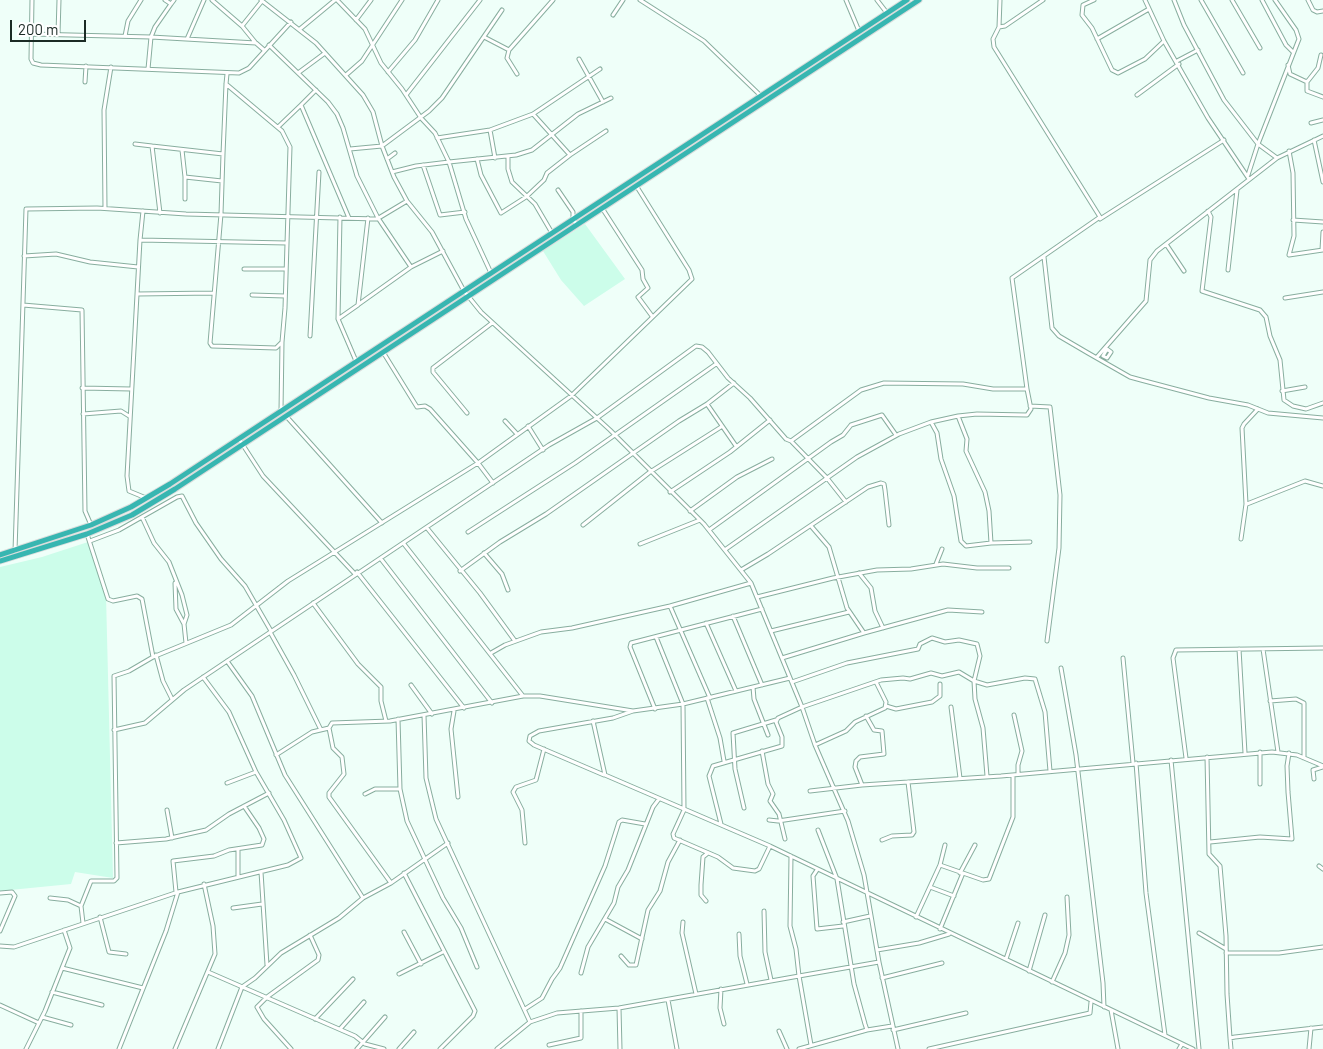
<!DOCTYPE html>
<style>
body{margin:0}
#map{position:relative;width:1323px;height:1049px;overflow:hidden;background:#effff9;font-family:Barlow,sans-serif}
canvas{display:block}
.scale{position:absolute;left:10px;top:20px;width:76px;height:22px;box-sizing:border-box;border:2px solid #1b2b25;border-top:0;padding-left:6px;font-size:15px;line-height:18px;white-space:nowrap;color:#1b2b25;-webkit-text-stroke:4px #fff;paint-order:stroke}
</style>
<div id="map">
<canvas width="1323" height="1049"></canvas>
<div class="scale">200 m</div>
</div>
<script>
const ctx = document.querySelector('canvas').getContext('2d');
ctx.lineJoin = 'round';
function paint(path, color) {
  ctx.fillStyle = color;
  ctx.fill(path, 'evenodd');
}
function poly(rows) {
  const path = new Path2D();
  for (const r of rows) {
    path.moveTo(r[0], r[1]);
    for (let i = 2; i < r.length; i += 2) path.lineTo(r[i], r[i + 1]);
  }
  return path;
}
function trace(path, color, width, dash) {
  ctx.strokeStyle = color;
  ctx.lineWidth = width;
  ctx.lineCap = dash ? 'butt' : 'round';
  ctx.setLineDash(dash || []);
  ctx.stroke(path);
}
paint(poly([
 [585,224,625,279,584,306,561,280,543,251],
 [88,542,106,595,113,878,75,872,71,884,0,891,0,567,42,557]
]), '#ccfdea');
const minor = poly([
 [32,0,31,59,33,63,41,65,239,73,249,68,291,22],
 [165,0,171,4,174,0],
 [212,0,242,26,255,42],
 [261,0,316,43,363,95,373,112,382,146,394,177,407,201,432,232,464,291,481,312,610,430,704,524,751,583,802,707,815,745,848,821,864,875,879,962,898,1049],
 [337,0,365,29,381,63,402,89,421,118,435,133,449,162,416,166,392,172],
 [640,0,704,41,761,96],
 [846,0,859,31],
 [877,0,887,13],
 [1094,0,1083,5,1082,15,1092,28,1112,70,1118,73,1145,59,1164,41],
 [1145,0,1164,41,1208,118,1249,179],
 [1174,0,1184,25,1224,100,1258,144,1277,158],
 [1201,0,1243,73],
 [1232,0,1260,48],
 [1262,0,1286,45,1293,52],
 [1308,0,1313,10,1317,12,1323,11],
 [613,15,623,0],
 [356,20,371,0],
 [242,26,262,1],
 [999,27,1005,26,1043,0],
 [300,29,335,0],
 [31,34,151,37,256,43,264,50],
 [58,34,59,0],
 [125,36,128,21,141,0],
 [484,37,509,50,553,0],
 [187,39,204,0],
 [1097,39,1149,9],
 [269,45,328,102,337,114,343,128,357,176,378,218,411,267,443,251],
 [509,50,507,58,517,74],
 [579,59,603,102],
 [1177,61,1198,50],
 [1288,65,1290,74,1307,82,1318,68,1321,55],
 [148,69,151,37,155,27,171,4],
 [388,72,415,40,438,0],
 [298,73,325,53],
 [346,75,362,61,402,0],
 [1307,81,1307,91,1323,97],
 [85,82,86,66],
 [226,84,282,131,290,147,285,308,282,342,276,348,212,346,210,343,221,214,223,154,226,84,227,74],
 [316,90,301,105,349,218],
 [406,95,480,0],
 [1137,95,1179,64],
 [533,114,570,155,606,131],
 [1311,123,1323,120],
 [278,127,301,105],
 [490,130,495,158],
 [437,138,490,130,533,114,600,69],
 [1314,140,1323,182],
 [135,144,152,146],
 [350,149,382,146,429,111,442,98,502,10],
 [182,150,185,177,222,181],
 [1289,151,1293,173,1294,236,1289,255,1323,250],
 [508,156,508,169,512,182,535,204,552,233],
 [387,159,395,153],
 [477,159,481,175,501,213,526,197,544,180,547,173,570,155],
 [423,165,440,215,465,212],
 [1248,175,1258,144,1299,39,1296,30,1275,0],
 [185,177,185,199],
 [558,190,573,212,573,218,576,224],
 [105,208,104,110,111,67],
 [602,208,642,270,643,279,648,288,638,297,652,316],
 [143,211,140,240,287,243],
 [1208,211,1211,217,1202,291,1260,310,1266,317,1270,336,1280,360,1284,400,1293,406,1306,409,1323,403],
 [160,213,152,146,223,154],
 [340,217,338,319,358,305,368,218],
 [1100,219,1224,140],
 [1293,220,1323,222],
 [140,240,127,476,129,491,146,498],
 [1166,244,1184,271],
 [1322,250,1323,232],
 [24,256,56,254,90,262,138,267],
 [1044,257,1052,328,1059,336,1088,353,1130,377,1141,380,1209,398,1248,405,1268,413,1323,418],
 [244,269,285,269],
 [1228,270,1237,190],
 [491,273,466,219,449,162,516,155,532,150,578,114,611,98],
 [137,294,214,293],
 [252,295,285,296],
 [1285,298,1323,292],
 [359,304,411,267],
 [23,305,82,310,85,511,91,525],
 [338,319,356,361],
 [310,336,319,172],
 [1107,349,1111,352,1107,358,1103,356,1107,349],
 [383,352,417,407,425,406,430,409,478,463],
 [1097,357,1146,301,1150,260,1157,251,1277,158,1323,136],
 [82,388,131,389],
 [1282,391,1305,387],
 [707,404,736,446],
 [1030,406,1050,407,1060,495,1059,548,1047,641],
 [281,411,282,342],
 [467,413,433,372,433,368,492,323],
 [83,414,121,411,129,416],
 [286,416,382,523],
 [958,416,967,439,966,451,985,492,989,511,991,543,1030,542],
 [505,421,517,434],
 [931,422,937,433,941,459,954,496,961,541,966,546,991,543],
 [528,426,543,450],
 [239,439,263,476,355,574],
 [791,441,827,478,846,502],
 [478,463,493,483],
 [670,492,730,452,770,420],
 [1247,504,1305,481,1323,486],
 [690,511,737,477,772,459],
 [142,517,154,543,169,562,182,595,187,615,184,624,186,643],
 [583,525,650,472,721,427],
 [427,528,480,593,515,641],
 [709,530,831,442,843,435,851,425,882,415,896,435],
 [468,532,575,463,716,364],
 [87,534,108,599,113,601,137,596,142,599,153,657],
 [1241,539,1246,504,1242,428,1244,424,1258,409],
 [90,541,119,530,177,497,182,496,196,523,221,559,245,586,271,631],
 [404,544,523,696],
 [640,544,700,520],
 [726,549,857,457,899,434,931,422,958,416,977,414,1027,415,1031,409,1027,389],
 [15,551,26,209,97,208,186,214,377,219,407,201],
 [484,553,502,574,508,590],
 [381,559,492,703],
 [936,564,942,549],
 [741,570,768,554,868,487,881,483,884,484,885,490,889,525],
 [460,571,500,542,546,514,679,421,707,404,734,383],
 [357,572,464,708],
 [859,573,871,588,875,611,883,628],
 [175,583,176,609,184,624],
 [757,597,833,578,877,570,911,569,943,564,977,568,1009,568],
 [313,603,358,664,381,687,381,701,386,721],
 [670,606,710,698],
 [733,616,762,685],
 [706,623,736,691],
 [771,631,849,612],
 [270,632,294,675,321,730],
 [864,633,948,610,982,612],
 [656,637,683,704,684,810,673,834,674,838,718,857,733,868,755,871,759,869,770,846],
 [1239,649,1245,753],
 [1263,649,1278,752],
 [491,653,505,645,541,632,572,628,670,606,751,583],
 [156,655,163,681,172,699],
 [782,658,864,633,847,608,829,547,811,526],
 [1123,658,1133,763],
 [227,661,252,696,285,775,363,898],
 [1061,668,1076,755,1103,983,1104,1007],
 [792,682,847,663,918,649,920,644,932,638,945,642,959,640,977,644,980,656,974,681,987,685,1025,678,1035,679,1045,712,1050,771],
 [411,685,432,714],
 [753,687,754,699,768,735],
 [707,698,720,738,724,761],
 [1270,701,1296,699,1304,703,1304,758],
 [886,706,896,709,932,702,940,696,940,684],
 [951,707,960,778],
 [655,709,630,647,631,643,762,609],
 [454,711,451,729,458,797],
 [424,715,426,778,436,819,530,1022],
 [1014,715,1022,751,1018,765,1018,774],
 [398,719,400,789,407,821,443,898,461,928,477,967],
 [593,721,605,775,770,846,1193,1049],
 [114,730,145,723,184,690,549,445,597,418,696,346,702,347,708,352,728,378,750,398,786,439,791,441,861,390,884,383,963,384,993,389,1027,389,1012,278,1100,217,994,47,993,39,999,27,1000,0],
 [815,745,846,731,855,722,885,708,886,702,876,682],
 [762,751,768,784,773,794,770,801,779,814,785,839],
 [1260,752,1260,784],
 [276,755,312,732,329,728],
 [1207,757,1209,854,1220,866,1226,936,1227,994,1230,1038],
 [1186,758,1173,658,1176,650,1323,648],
 [1171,760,1199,1049],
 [1136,763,1146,893,1165,1035],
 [604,775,534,745,529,741,530,736,539,731,613,718,633,711,683,704,790,678],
 [1314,779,1313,770,1323,767],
 [227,783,256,772],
 [862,785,855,767,856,761,860,757,884,754,882,731,874,730,866,716],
 [810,791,862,785,1001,776,1272,752,1297,755,1323,766],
 [365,794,375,789,400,789],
 [744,808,735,769,733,733,776,720],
 [167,810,172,838],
 [769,820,778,821,845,811],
 [721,824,709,776,713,766,782,746,782,737,776,722,778,718,802,707,881,680,903,678,910,679,931,673,942,676,959,672,974,681,975,699,983,728,987,776],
 [818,830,837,879,854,984,865,1024,867,1030,892,1026],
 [882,840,892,836,912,835,914,832,908,782],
 [1210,842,1260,837,1292,839,1288,792,1287,766,1289,753],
 [116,843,166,839,206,830,229,814,269,793],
 [525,843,522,810,513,792,516,787,536,780,544,749],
 [238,850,238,876],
 [791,856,790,926,796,949,799,976,879,962],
 [940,865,983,880,989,879,1013,817,1013,775],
 [1319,866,1323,869],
 [817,870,813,876,817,929,843,926],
 [261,872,267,965],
 [404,873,475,1011,473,1016,440,1049],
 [960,873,975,845],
 [391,883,329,797,329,793,344,774,342,757,333,748,329,728,332,723,390,721,523,696,540,696,633,711],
 [930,887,954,896],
 [176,892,173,861,214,856,229,850,262,845,264,839,259,828,244,806],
 [0,893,12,892,15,896,0,931],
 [50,898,68,900,81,906],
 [706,901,701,895,701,885,703,857,708,853],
 [233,908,262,904],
 [764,911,765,952,771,980],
 [100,917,109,952,126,954],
 [916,917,940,865,945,845],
 [605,919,642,939],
 [683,922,682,933,696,994],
 [843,922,870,916],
 [83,923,81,906,91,881,114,881,117,878,114,676,129,671,153,657,231,625,288,581,478,463,571,396,692,279,689,270,637,187],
 [940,929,963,873],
 [64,930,70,948,62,968,143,988],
 [404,932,421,964],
 [1199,933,1226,949],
 [739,934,740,956,747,984],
 [0,946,14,947,178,892],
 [877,950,919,943,949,934],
 [1226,953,1279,953,1323,947],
 [621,956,629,965,636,965,648,910,660,891,668,862,680,840],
 [1006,959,1018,923],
 [1029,971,1045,915],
 [208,972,355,1036,365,1044,384,1049],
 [581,973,588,947,614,903,618,887,628,870,653,807,659,799],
 [399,974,443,952],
 [882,978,942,963],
 [1052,982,1065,953,1069,935,1067,897],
 [721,989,720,1008,724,1024],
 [52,992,102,1005],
 [668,1000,677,1049],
 [0,1005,39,1023],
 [619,1008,620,1049],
 [525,1009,542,998,552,979,560,968,605,866,619,822,622,820,645,824],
 [1111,1010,1118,1049],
 [42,1017,71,1025],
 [315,1019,353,979],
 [340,1029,364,1002],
 [893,1030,966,1013],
 [779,1031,787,1049],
 [549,1045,581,1038,581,1011],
 [26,1049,45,1011,62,968],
 [119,1049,166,931,178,892,288,865,301,858,284,820,256,772,229,712,203,677],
 [175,1049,215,954,213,926,204,884],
 [218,1049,242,987,255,978,281,953,339,918,363,898,391,883,448,843],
 [291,1049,264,1019,257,1007,267,997,318,960,319,955,310,935],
 [357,1049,385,1017],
 [399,1049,414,1032],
 [497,1049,530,1022,557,1013,619,1008,799,976,811,1045],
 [799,1049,867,1030],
 [929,1049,1090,1013,1091,1002],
 [1179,1049,1182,1044],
 [1231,1049,1230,1038,1235,1037,1323,1027],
 [1309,1049,1311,1028]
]);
const highway = poly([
 [0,555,91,525,131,507,170,484,907,0],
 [0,561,87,534,132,515,175,489,919,0]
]);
trace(minor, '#88ae9f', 5);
trace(highway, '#dbdddc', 7);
trace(minor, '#fff', 3);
trace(highway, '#37b6b1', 5);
</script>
